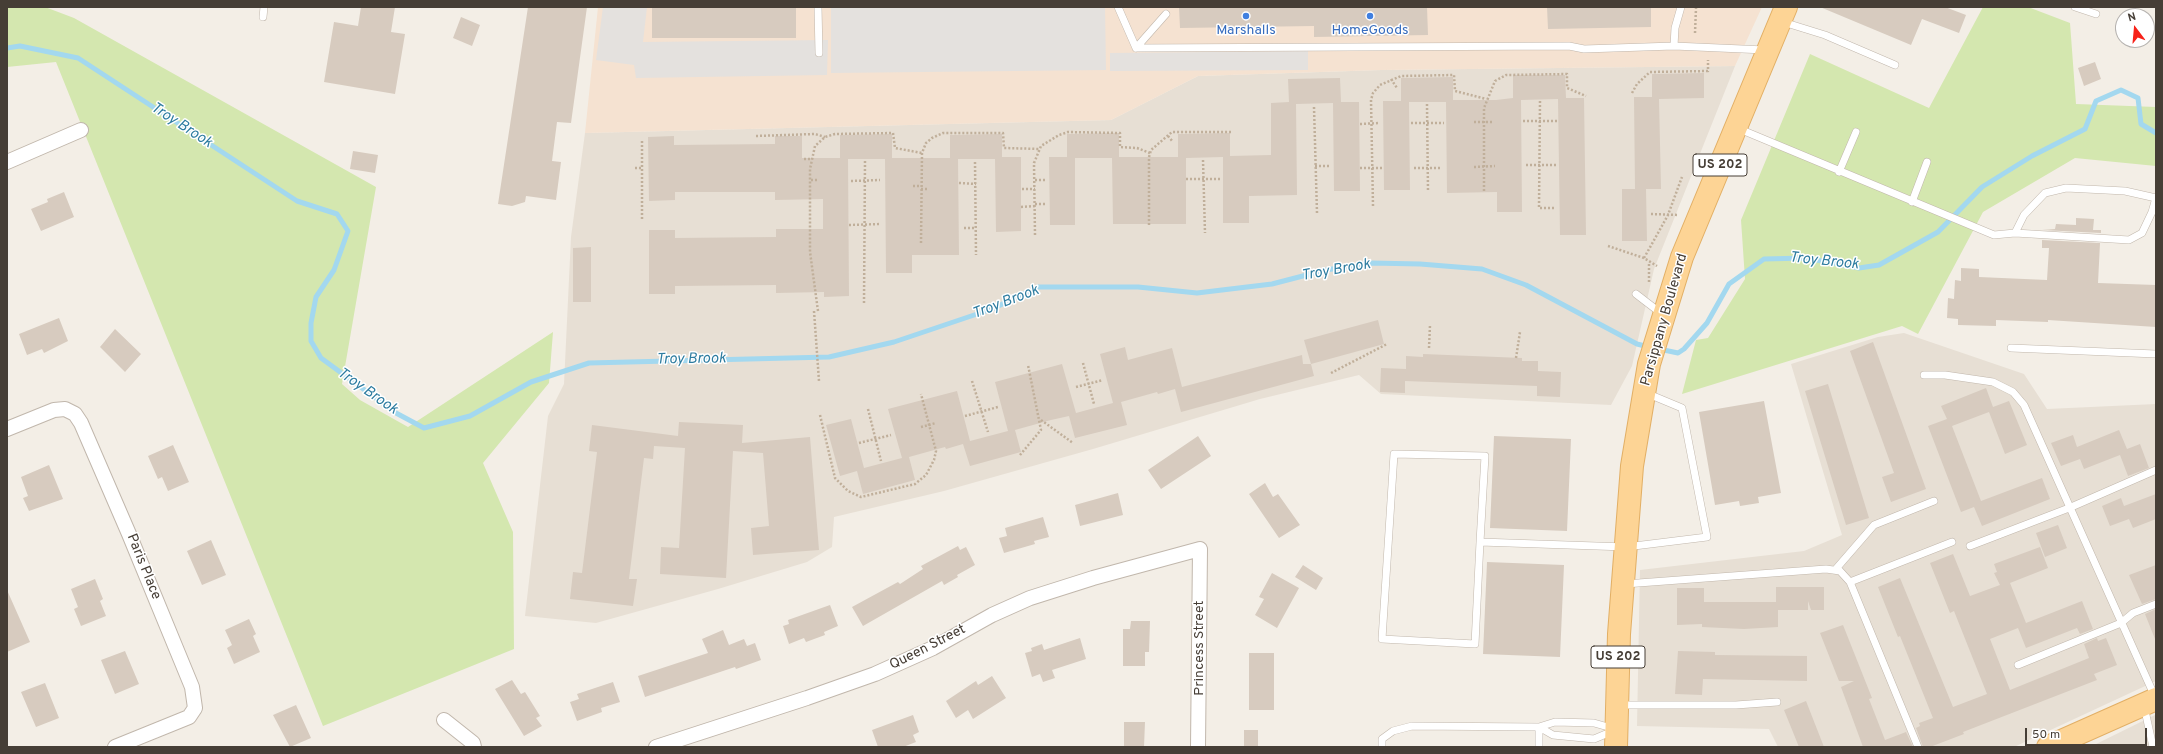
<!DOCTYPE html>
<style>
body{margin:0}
#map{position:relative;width:2163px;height:754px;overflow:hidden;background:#f3eee6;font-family:Overpass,sans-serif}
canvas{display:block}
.frame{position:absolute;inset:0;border:8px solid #463e36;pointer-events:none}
.north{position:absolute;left:2115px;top:8px;width:40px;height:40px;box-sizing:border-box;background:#fff;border:1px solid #b5b2af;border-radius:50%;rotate:344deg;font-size:11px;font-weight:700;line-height:16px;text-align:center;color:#463e36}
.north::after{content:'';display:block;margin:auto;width:14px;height:18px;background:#f72219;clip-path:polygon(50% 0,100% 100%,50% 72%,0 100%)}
.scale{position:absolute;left:2025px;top:728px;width:122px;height:18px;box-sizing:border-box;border:2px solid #463e36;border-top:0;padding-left:5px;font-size:12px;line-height:14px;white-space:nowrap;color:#463e36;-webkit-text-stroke:3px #fff;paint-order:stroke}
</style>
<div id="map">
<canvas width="2163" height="754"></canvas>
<div class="frame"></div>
<div class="north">N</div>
<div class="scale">50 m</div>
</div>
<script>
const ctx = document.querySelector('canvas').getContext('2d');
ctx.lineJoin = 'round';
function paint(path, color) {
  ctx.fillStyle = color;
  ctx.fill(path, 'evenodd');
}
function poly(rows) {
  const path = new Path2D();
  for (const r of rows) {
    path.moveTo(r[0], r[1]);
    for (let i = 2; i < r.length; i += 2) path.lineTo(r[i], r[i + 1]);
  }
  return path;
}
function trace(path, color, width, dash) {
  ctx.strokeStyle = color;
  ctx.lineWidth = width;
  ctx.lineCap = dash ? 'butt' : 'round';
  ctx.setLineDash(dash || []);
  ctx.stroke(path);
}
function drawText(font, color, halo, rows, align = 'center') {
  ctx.font = font + ' Overpass,sans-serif';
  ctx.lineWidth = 3;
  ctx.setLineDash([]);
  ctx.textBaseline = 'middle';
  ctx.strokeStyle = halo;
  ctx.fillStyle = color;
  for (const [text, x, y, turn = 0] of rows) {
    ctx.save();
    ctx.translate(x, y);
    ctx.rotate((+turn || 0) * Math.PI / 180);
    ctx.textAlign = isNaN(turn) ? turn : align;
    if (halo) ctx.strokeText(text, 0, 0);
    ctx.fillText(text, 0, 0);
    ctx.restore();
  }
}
paint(poly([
 [1735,66,1654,269,1632,366,1611,405,1381,394,1359,375,1260,399,1093,449,944,491,834,517,832,547,807,562,718,589,596,623,525,616,548,416,564,384,571,237,585,133,1111,120,1198,76,1381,70],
 [1904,333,2024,374,2047,409,2156,404,2156,681,2014,747,1778,747,1769,729,1637,726,1640,570,1804,551,1842,535,1791,364,1878,337],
 [2155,715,2156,747,2090,747]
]), '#e7dfd4');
paint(poly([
 [598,7,1762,7,1735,66,1381,70,1198,76,1111,120,585,133]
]), '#f5e2d1');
paint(poly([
 [7,7,45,7,74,18,376,187,342,384,360,400,408,427,553,332,549,383,483,463,513,532,514,649,323,726,56,62,7,67],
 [1983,7,2028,7,2070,23,2076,104,2156,107,2156,166,2075,158,1983,212,1918,334,1902,326,1682,394,1696,340,1708,338,1745,279,1741,220,1810,54,1929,108]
]), '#d4e7af');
paint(poly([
 [603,7,647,7,643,42,828,40,827,75,636,78,634,65,596,60],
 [831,7,1105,7,1106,70,831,73],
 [1308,51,1308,70,1110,71,1110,53]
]), '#e4e1de');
trace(poly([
 [7,48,20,46,78,58,297,201,337,214,348,231,334,270,316,297,311,323,311,341,321,358,396,413,424,428,470,416,531,382,589,363,829,357,894,342,992,309,1038,287,1138,287,1197,293,1272,284,1326,270,1371,263,1420,264,1482,269,1526,285,1637,344,1649,347],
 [1659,349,1678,353,1684,349,1707,323,1729,284,1764,259,1806,258,1859,268,1879,265,1938,232,1982,187,2032,156,2085,129,2096,101,2121,90,2138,98,2141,124,2156,133]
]), '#a3d8ef', 5);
paint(poly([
 [361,7,395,7,391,32,405,34,395,94,324,82,334,22,358,26],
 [528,7,587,7,571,123,557,122,552,161,561,162,556,200,526,196,525,202,512,206,498,204],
 [652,7,796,7,796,38,652,38],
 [1179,7,1427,7,1428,35,1314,37,1314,26,1180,28],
 [1547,7,1651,7,1651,27,1548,29],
 [1820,7,1945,7,1966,15,1959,33,1922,19,1911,45],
 [461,17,480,25,472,46,453,38],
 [2095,62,2101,79,2084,86,2078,68],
 [1704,73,1704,98,1659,99,1661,189,1643,189,1646,189,1647,241,1622,241,1622,189,1635,189,1634,97,1652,97,1652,74],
 [1513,75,1565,75,1566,98,1584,98,1586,235,1560,235,1558,99,1521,100,1522,212,1497,212,1497,192,1447,193,1446,102,1409,102,1410,190,1384,190,1383,101,1401,101,1401,78,1453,77,1453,100,1496,100,1513,98],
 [1340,78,1341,102,1359,102,1360,191,1334,191,1333,103,1296,104,1297,195,1249,196,1249,223,1223,223,1223,157,1186,158,1186,224,1113,224,1112,158,1075,158,1075,225,1050,225,1049,157,1067,157,1067,134,1119,133,1119,157,1178,157,1178,134,1230,133,1230,156,1271,155,1271,103,1289,102,1288,79],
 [892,134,892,158,950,158,950,135,1002,134,1002,157,1021,157,1021,231,996,232,995,159,958,159,959,255,912,255,912,273,886,273,885,159,848,159,849,296,824,297,824,292,776,293,776,285,675,286,675,294,649,294,649,230,675,230,675,238,776,237,776,229,823,229,823,199,775,200,775,192,675,192,675,200,649,201,648,137,674,136,674,145,775,144,775,136,802,136,802,158,840,158,840,135],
 [353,151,378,155,375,173,350,169],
 [64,192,74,217,41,231,31,209,48,202,47,199],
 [2076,218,2094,219,2093,230,2101,230,2101,233,2042,230,2055,229,2056,224,2076,225],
 [2042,240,2100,243,2098,283,2156,285,2156,327,2048,320,2048,322,1996,320,1996,326,1958,325,1958,319,1947,318,1948,298,1954,299,1955,280,1961,281,1961,268,1979,269,1979,277,2047,280,2049,248,2042,248],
 [591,247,591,302,573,302,573,248],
 [59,318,68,341,44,353,42,349,27,355,19,334],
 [1378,320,1384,344,1311,364,1304,340],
 [115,329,141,354,125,372,100,347],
 [1873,342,1926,489,1891,502,1882,477,1894,473,1850,351],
 [1125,347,1128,360,1172,348,1182,387,1302,355,1303,364,1311,364,1314,376,1181,412,1175,389,1158,394,1157,392,1121,402,1127,425,1075,438,1069,416,1051,420,1015,430,1021,452,970,466,963,444,946,449,945,447,909,457,915,480,863,494,857,471,840,476,826,425,851,419,864,468,902,458,888,409,957,391,970,441,1008,431,995,382,1062,364,1076,413,1113,403,1100,354],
 [1423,354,1522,358,1522,361,1538,361,1538,371,1561,372,1560,397,1537,396,1537,386,1405,381,1405,393,1380,392,1381,368,1406,369,1406,356,1423,357],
 [1828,384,1869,518,1846,525,1805,391],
 [1986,388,1993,407,2009,401,2027,445,2005,454,1989,412,1952,426,1981,501,2042,478,2050,499,1982,526,1974,507,1961,512,1928,426,1947,419,1941,406],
 [1764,401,1781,493,1758,497,1759,503,1740,506,1739,501,1715,505,1699,412],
 [679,422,743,425,742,443,810,437,819,550,753,555,751,528,769,526,763,453,733,451,726,578,660,574,661,547,679,548,685,448,654,446,653,459,644,458,629,579,637,579,633,606,570,599,573,572,582,573,597,452,589,451,592,425,678,436],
 [2119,430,2127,449,2140,444,2149,468,2128,476,2120,455,2084,469,2080,459,2061,466,2051,443,2073,435,2077,447],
 [1198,436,1211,456,1161,489,1148,470],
 [1494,436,1571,439,1567,531,1490,528],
 [173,445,189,482,168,491,162,477,158,479,148,456],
 [49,465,63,499,29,511,23,498,28,496,21,477],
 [1265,483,1273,497,1278,494,1300,525,1279,538,1249,494],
 [1118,493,1123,515,1080,526,1075,505],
 [2156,494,2156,519,2133,528,2129,519,2110,526,2102,506,2121,498,2124,506],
 [1043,517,1049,537,1034,541,1035,544,1004,553,999,538,1007,536,1005,528],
 [2058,525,2067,548,2045,557,2036,533],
 [211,540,226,575,202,585,187,551],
 [958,546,960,550,966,547,975,565,957,575,958,577,944,585,942,581,863,626,852,607,898,582,900,584,923,569,921,566],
 [2040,547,2048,568,2010,583,2026,623,2082,601,2093,629,2080,634,2077,628,2026,648,2018,628,1990,639,2010,690,2089,658,2084,644,2097,638,2098,641,2106,638,2117,665,2094,674,2097,680,1963,732,1964,734,1930,747,1923,747,1916,728,1920,726,1919,723,1933,718,1900,636,1898,637,1878,587,1900,578,1953,707,1987,694,1954,611,1950,613,1930,563,1953,554,1970,596,2000,585,1994,573,1997,572,1994,564],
 [1487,562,1564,565,1560,657,1483,654],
 [1303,565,1323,578,1316,590,1295,577],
 [2156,565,2156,599,2142,604,2129,575],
 [1272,573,1299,588,1277,628,1255,615,1264,599,1259,597],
 [95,579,103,599,100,601,106,616,81,626,74,609,78,607,71,589],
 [1776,587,1824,587,1824,610,1811,610,1808,601,1808,610,1778,610,1778,627,1744,629,1702,627,1702,624,1677,625,1677,588,1704,588,1704,602,1776,602],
 [7,590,30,642,7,652],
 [830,605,838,626,824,632,825,635,806,642,804,638,789,644,783,626,789,624,788,620],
 [2156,609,2156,639,2155,639,2145,614],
 [249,619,256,634,253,636,260,652,234,664,227,648,232,645,225,630],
 [1131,621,1150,621,1149,652,1145,652,1145,666,1123,666,1123,629,1130,629],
 [1843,625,1872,698,1869,699,1885,740,1906,732,1913,747,1863,747,1841,687,1854,681,1839,681,1820,633],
 [723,630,729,645,744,639,747,646,755,643,761,660,736,669,735,667,645,697,638,676,708,653,702,639],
 [1080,638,1086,659,1052,670,1055,678,1043,682,1040,674,1032,677,1025,653,1032,651,1031,648,1042,644,1044,650],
 [125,651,139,684,115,694,101,660],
 [1678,651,1715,652,1715,655,1807,656,1807,681,1703,679,1702,695,1675,694],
 [1249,653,1274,653,1274,710,1249,710],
 [992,676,1006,698,973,719,968,710,956,718,946,701,976,681,978,685],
 [512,680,521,694,525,692,540,716,536,718,542,726,524,736,495,689],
 [613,682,620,702,601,708,602,712,577,721,570,702,579,699,577,694],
 [45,683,59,718,36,727,21,692],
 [1806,701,1824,747,1799,747,1784,710],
 [296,705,311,738,290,747,273,715],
 [913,715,919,732,913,735,916,742,903,747,878,747,872,730],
 [1124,722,1145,722,1144,747,1124,747],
 [1244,730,1258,730,1258,747,1244,747]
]), '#d7cbbf');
const lane = poly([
 [818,7,819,53],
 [1118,7,1136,48],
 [2075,7,2096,14],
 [263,17,264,7],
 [1783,22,1825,35,1895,65],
 [1674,46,1675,28,1681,7],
 [1136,48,1569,46,1584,49,1674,46,1765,50],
 [1136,48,1166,14],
 [1737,128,1994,235,2015,233,2024,215,2045,193,2066,188,2125,191,2156,198],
 [1839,172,1856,132],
 [1912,202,1927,162],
 [2015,233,2129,240,2142,233,2152,212,2156,198],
 [1636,294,1662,314],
 [2011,348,2156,354],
 [1924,375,1945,375,1993,382,2013,392,2024,405,2155,697],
 [1480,542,1475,644,1382,639,1394,454,1485,456,1480,542,1626,547,1707,537,1682,408,1646,393],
 [1970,546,2069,508,2156,470],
 [1835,570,1874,525,1934,501],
 [1850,582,1952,542],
 [1625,584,1826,569,1840,571,1850,582,1918,747],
 [2018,665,2121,623,2133,613,2156,604],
 [1620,705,1736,705,1777,702],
 [2144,706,2153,747],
 [1382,747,1382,739,1393,731,1412,726,1539,727,1555,722,1594,723,1615,729],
 [1539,747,1539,727,1553,735,1594,739,1613,731]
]);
const street = poly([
 [7,162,81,130],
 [7,429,54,410,65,409,75,414,81,423,129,534,192,687,195,708,189,717,115,747],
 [444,720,473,743,474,747],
 [656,747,807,698,875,674,933,648,992,615,1030,598,1093,578,1200,549,1198,747]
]);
const primary = poly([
 [1616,747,1619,634,1632,466,1649,364,1682,257,1786,7],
 [2048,747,2156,699]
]);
trace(lane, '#c1b7ac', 8);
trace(street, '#c1b7ac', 16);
trace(primary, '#e2af65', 24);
trace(poly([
 [1695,33,1696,8],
 [1391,79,1397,88],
 [1632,93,1637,84,1650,72,1708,71,1708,60],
 [1540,101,1539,208,1556,208],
 [1427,104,1428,192],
 [1314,107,1317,213],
 [1523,121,1557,121],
 [1474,122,1493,122],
 [1411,123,1444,123],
 [1360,124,1380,123],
 [756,136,815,134,825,137],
 [1168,136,1173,142],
 [804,159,812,159],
 [1203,160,1205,233],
 [975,162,976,255],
 [1526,165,1556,165],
 [1315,166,1329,166],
 [1474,167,1495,166],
 [635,168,642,168],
 [1360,168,1382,168],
 [1414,168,1442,168],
 [1186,179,1221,179],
 [811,180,818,180],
 [1035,180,1046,180],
 [851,181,880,180],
 [959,183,976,184],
 [913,186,921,186],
 [921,189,929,189],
 [1022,189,1035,189],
 [1484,191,1484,108,1495,81,1506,75,1567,74,1567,88,1586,96],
 [1035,204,1047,204],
 [1373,206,1371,100,1373,93,1380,85,1401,76,1454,75,1455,91,1486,99],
 [1021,207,1035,206],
 [1651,214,1679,215],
 [642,219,642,139],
 [849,225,881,224],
 [1149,225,1149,157,1151,150,1172,132,1231,132],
 [964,228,976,228],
 [1035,235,1034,163,1041,146,1059,135,1068,132,1120,133,1120,147,1137,148,1150,153],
 [921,243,922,153,926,143,932,138,943,133,1003,133,1004,148,1040,149],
 [1608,246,1644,258,1657,266],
 [1644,258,1668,215,1682,177],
 [1649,282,1649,263],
 [864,303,865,161],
 [814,311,819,381],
 [818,311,810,252,810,169,815,146,825,137,835,134,893,133,895,148,922,153],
 [1429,348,1430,325],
 [1516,358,1520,332],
 [1083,363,1094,404],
 [1331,373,1387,344],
 [972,381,988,432],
 [1076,387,1103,380],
 [868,409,881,461],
 [820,415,835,478,848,491,861,497,915,484,926,475,934,460,936,451,921,394],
 [965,416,998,407],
 [1041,420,1073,443],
 [921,427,936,423],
 [859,443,891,435],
 [1020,455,1041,430,1028,365]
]), '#c0af9a', 2.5, [2, 2]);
trace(lane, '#fff', 7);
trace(street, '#fff', 14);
trace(primary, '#fdd495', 22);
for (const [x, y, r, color] of [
 [1246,16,4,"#3f7fe0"],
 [1370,16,4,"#3f7fe0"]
]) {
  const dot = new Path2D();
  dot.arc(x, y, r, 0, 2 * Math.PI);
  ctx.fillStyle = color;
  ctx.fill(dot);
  trace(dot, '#fff', 1.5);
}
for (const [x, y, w] of [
 [1720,165,54],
 [1618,657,54]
]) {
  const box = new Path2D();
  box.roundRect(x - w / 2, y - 11, w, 22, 3);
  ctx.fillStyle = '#fff';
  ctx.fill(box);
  trace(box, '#463e36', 1);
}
drawText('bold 13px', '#463e36', null, [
 ["US 202",1720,165],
 ["US 202",1618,657]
]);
drawText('14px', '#366cbe', '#fff', [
 ["Marshalls",1246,31],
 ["HomeGoods",1370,31]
]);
drawText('14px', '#463e36', '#fff', [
 ["Parsippany Boulevard",1665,320,-74],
 ["Paris Place",143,567,68],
 ["Queen Street",928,648,-27],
 ["Princess Street",1200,648,-90]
]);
drawText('italic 15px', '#2d7ca0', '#fff', [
 ["Troy Brook",181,126,33],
 ["Troy Brook",1824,262,6],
 ["Troy Brook",1336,271,-10],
 ["Troy Brook",1006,303,-21],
 ["Troy Brook",691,360,-1],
 ["Troy Brook",367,392,35]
]);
</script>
